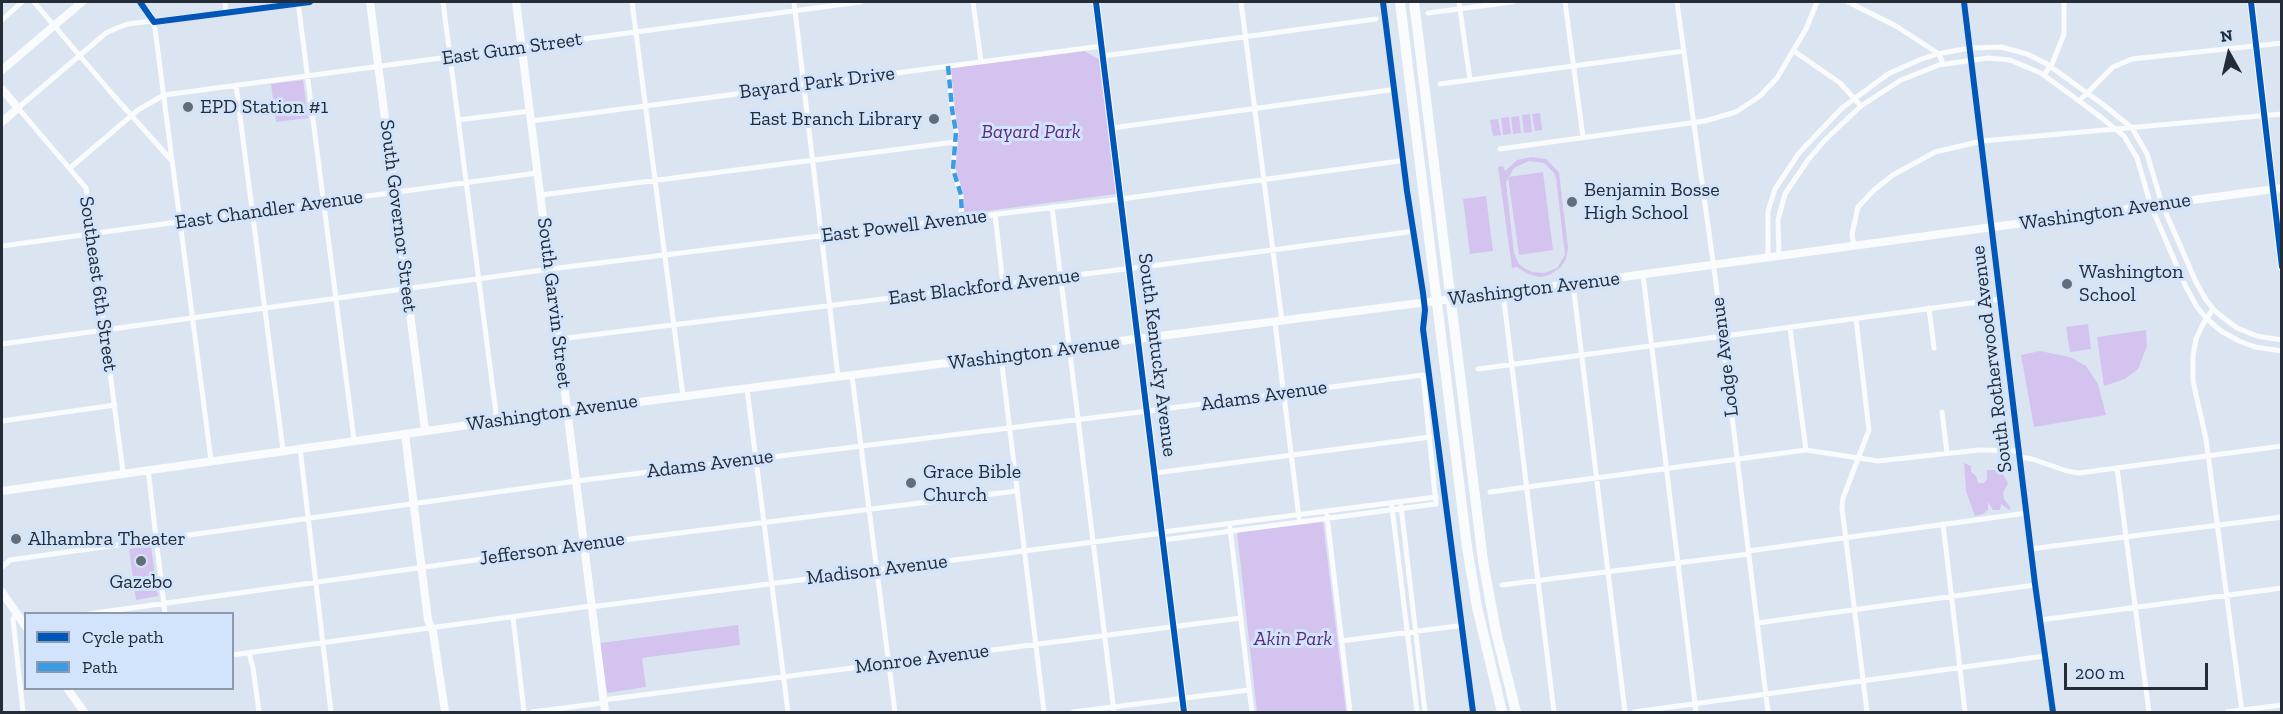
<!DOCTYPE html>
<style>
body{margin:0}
#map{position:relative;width:2283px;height:714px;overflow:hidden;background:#dbe5f2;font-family:"Zilla Slab",serif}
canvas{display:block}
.frame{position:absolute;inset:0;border:3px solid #232c37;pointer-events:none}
.legend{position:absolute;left:24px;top:612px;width:210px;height:78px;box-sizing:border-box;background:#d1e4fc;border:2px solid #8b9aad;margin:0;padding:8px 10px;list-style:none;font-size:18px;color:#232c37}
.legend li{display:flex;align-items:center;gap:12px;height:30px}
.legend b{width:30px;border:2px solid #8b9aad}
.north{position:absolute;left:2199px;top:24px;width:60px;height:60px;-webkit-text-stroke:4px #d1e4fc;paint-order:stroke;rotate:352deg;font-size:16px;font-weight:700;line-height:24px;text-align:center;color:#232c37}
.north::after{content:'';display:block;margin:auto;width:21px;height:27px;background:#232c37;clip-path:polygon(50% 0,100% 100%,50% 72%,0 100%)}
.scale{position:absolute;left:2064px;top:663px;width:144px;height:27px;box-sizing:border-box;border:3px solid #232c37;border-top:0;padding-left:8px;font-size:18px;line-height:21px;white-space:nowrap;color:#232c37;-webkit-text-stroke:4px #d1e4fc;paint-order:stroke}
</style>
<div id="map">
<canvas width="2283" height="714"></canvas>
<div class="frame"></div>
<ul class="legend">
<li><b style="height:8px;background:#0057b8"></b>Cycle path</li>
<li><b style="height:8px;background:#3c9ce2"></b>Path</li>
</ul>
<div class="north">N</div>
<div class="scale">200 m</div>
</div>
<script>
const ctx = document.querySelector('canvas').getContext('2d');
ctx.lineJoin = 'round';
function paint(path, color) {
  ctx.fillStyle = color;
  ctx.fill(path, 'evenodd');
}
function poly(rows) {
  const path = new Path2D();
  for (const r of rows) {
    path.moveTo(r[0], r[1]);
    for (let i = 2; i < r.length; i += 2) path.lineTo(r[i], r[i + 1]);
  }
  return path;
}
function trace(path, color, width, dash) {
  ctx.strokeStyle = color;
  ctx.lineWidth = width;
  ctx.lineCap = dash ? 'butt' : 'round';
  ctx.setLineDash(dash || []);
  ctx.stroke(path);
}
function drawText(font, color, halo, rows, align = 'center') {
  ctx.font = font + ' "Zilla Slab",serif';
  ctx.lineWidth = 6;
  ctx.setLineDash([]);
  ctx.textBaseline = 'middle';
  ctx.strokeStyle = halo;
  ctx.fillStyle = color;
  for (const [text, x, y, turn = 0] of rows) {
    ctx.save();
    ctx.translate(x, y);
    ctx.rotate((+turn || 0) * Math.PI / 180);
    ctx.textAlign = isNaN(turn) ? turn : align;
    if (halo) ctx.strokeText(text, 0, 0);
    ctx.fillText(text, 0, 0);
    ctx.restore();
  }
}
paint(poly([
 [1084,51,1099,59,1116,194,964,214,954,168,958,141,951,68],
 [303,80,308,118,276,122,271,84],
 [1540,113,1542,130,1535,131,1532,114],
 [1530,114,1532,132,1524,133,1522,115],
 [1519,116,1521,133,1513,134,1511,117],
 [1509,117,1511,134,1503,135,1501,118],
 [1498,119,1501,135,1493,136,1490,120],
 [1531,157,1546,159,1559,172,1568,248,1566,259,1561,267,1550,275,1540,277,1528,274,1517,267,1512,268,1498,167,1503,166,1505,171,1517,160],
 [1529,161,1544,163,1554,173,1556,178,1565,255,1557,268,1544,273,1532,272,1524,268,1519,264,1514,253,1506,182,1514,168],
 [1543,172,1553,250,1519,255,1508,177],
 [1486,196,1493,251,1470,254,1463,199],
 [2088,324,2091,349,2070,352,2066,327],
 [2146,330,2147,346,2138,369,2125,379,2104,386,2097,337],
 [2040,351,2070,357,2086,366,2098,384,2106,415,2034,427,2021,355],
 [1964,463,1971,466,1971,472,1976,476,1978,483,1984,483,1987,479,1987,470,1999,470,1998,473,2003,474,2008,483,2003,493,2004,499,2011,508,2009,510,2001,504,2000,510,1993,510,1988,502,1988,510,1983,514,1975,516,1966,491],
 [1323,522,1346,712,1257,712,1237,532],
 [151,546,158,596,136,600,129,549],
 [738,625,740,645,642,658,646,687,607,693,600,643]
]), '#d4c3ee');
trace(poly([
 [34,2,114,96,172,161],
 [140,2,151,15,155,29,211,460],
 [225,2,226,12],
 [298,2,354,440],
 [443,2,497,421],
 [632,2,683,396],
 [794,2,838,377],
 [973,2,981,61],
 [1241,2,1282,321],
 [1459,2,1470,80],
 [1565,2,1583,137],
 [1677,2,1715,276,1768,712],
 [1848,2,1896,26,1939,54,1943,64],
 [1964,2,2035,584,2053,712],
 [1428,13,1512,2],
 [2,20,22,2],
 [1794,51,1840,83,1861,106],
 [1103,56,1376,19],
 [948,66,952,109,956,132,953,169,961,195,962,218],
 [2044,75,2052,64,2064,34,2064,2],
 [1440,84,1684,51],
 [236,85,283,450],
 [2079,101,2113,67,2132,59,2282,43],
 [458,120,530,111],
 [531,121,1102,46],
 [1112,128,1390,90],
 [1500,149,1705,121,1736,112,1760,96,1777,78,1806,29,1817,2],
 [70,168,138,110,164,95,860,2],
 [541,195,955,142],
 [1052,207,1114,712],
 [995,214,1003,284],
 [2,246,537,173],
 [1854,246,1852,234,1858,207,1874,190,1893,175,1935,152,1982,141,2282,114],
 [1779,256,1778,220,1785,194,1808,160,1825,140,1861,106,1901,80,1939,65,1988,58,2010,60,2041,73,2098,115,2124,136,2137,158,2151,206,2186,287,2197,307,2206,318,2221,331,2239,341,2255,347,2282,351],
 [1768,258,1768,211,1775,189,1799,153,1842,108,1888,74,1919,60,1937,54,1970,48,2001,47,2027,54,2047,64,2105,106,2132,128,2147,154,2162,204,2196,282,2206,300,2216,312,2237,328,2257,336,2282,340],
 [1643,275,1696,712],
 [1573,284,1625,712],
 [1503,293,1554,712],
 [1929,308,1934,348],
 [2213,309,2203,324,2196,339,2193,356,2193,381,2206,439,2242,712],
 [1856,319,1869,430,1843,498,1842,508,1867,712],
 [1275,323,1299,518],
 [1790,328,1806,450],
 [559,339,1174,263,1408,232],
 [2,344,550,269,1121,199,1400,161],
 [1001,357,1044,712],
 [1478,369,2001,299],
 [852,376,895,712],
 [747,389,788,712],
 [1942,412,1947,453],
 [2,421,115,405],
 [300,448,331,712],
 [2020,457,2032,459,2067,471,2079,473,2282,446],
 [2117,468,2149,712],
 [148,469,165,614],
 [123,472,86,188,18,108,106,33,117,28,128,24,310,2],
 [1155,473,1430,437],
 [1490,492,1806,450,1878,461,1979,450,2019,451],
 [1401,506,1425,712],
 [1392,507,1417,712],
 [1327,516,1350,712],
 [1943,524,1965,712],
 [1230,528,1252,712],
 [1163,532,1436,497],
 [2030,549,2282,517],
 [1748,551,2027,513],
 [2,567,10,560,576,481,1148,411,1423,375,1436,504,1163,540],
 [1502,585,1749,554],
 [591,607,1163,533],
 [16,614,13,619,23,712],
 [88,614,583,545,1016,491],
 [513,617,524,712],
 [2040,620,2282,588],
 [1757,623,2035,585],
 [1341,641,1457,626],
 [249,653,253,668,259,712],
 [232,655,591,606],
 [603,700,1241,618],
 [532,712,603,703],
 [1073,712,1249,690],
 [1634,712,2045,656],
 [2227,712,2282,705]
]), '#fafbfd', 5);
trace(poly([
 [370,2,425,430],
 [516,2,605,712],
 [1096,2,1184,712],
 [2251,2,2282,267],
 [2,70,82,2],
 [2,89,18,108,2,122],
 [405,434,428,620,433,632,445,712],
 [2,491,568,411,1578,283,2282,188],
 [2,592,26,627],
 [67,688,84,712]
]), '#fafbfd', 8);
trace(poly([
 [1400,2,1467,547,1477,607,1502,712],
 [1414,2,1483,561,1496,632,1516,712]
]), '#fafbfd', 10);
trace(poly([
 [948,66,952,109,956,132,953,169,961,195,962,218]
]), '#3c9ce2', 4.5, [9, 4.5]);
trace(poly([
 [140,2,154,22,310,2],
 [1096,2,1184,712],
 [1383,2,1407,191,1423,293,1425,310,1423,329,1473,712],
 [1964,2,2035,584,2053,712],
 [2251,2,2282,267]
]), '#0057b8', 6);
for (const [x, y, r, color] of [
 [188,107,6,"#636d78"],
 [934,119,6,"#636d78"],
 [1572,202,6,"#636d78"],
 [2067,284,6,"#636d78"],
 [911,483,6,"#636d78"],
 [16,539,6,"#636d78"],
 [141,561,6,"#636d78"]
]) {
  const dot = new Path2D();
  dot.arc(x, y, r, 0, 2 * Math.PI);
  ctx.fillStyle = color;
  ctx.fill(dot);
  trace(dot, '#d1e4fc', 2);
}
drawText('20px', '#232c37', '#d1e4fc', [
 ["East Gum Street",512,49,-8],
 ["Bayard Park Drive",817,83,-7],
 ["East Chandler Avenue",269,210,-8],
 ["Washington Avenue",2105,212,-8],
 ["South Governor Street",398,216,83],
 ["East Powell Avenue",904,226,-7],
 ["Southeast 6th Street",98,284,82],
 ["East Blackford Avenue",984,287,-7],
 ["Washington Avenue",1534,289,-7],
 ["South Garvin Street",554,303,83],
 ["Washington Avenue",1034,353,-7],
 ["South Kentucky Avenue",1157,355,83],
 ["Lodge Avenue",1725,357,-97],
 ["South Rotherwood Avenue",1992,359,-97],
 ["Adams Avenue",1264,396,-8],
 ["Washington Avenue",552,413,-8],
 ["Adams Avenue",710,464,-7],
 ["Jefferson Avenue",552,549,-8],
 ["Madison Avenue",877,570,-7],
 ["Monroe Avenue",922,659,-7]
]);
drawText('20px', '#232c37', '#d1e4fc', [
 ["EPD Station #1",200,107],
 ["East Branch Library",922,119,"right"],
 ["Benjamin Bosse",1584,190],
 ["High School",1584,213],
 ["Washington",2079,272],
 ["School",2079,295],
 ["Grace Bible",923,472],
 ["Church",923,495],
 ["Alhambra Theater",28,539],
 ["Gazebo",141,582,"center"]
], 'left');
drawText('italic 20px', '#5f297e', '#d1e4fc', [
 ["Bayard Park",1031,132],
 ["Akin Park",1293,639]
]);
</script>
